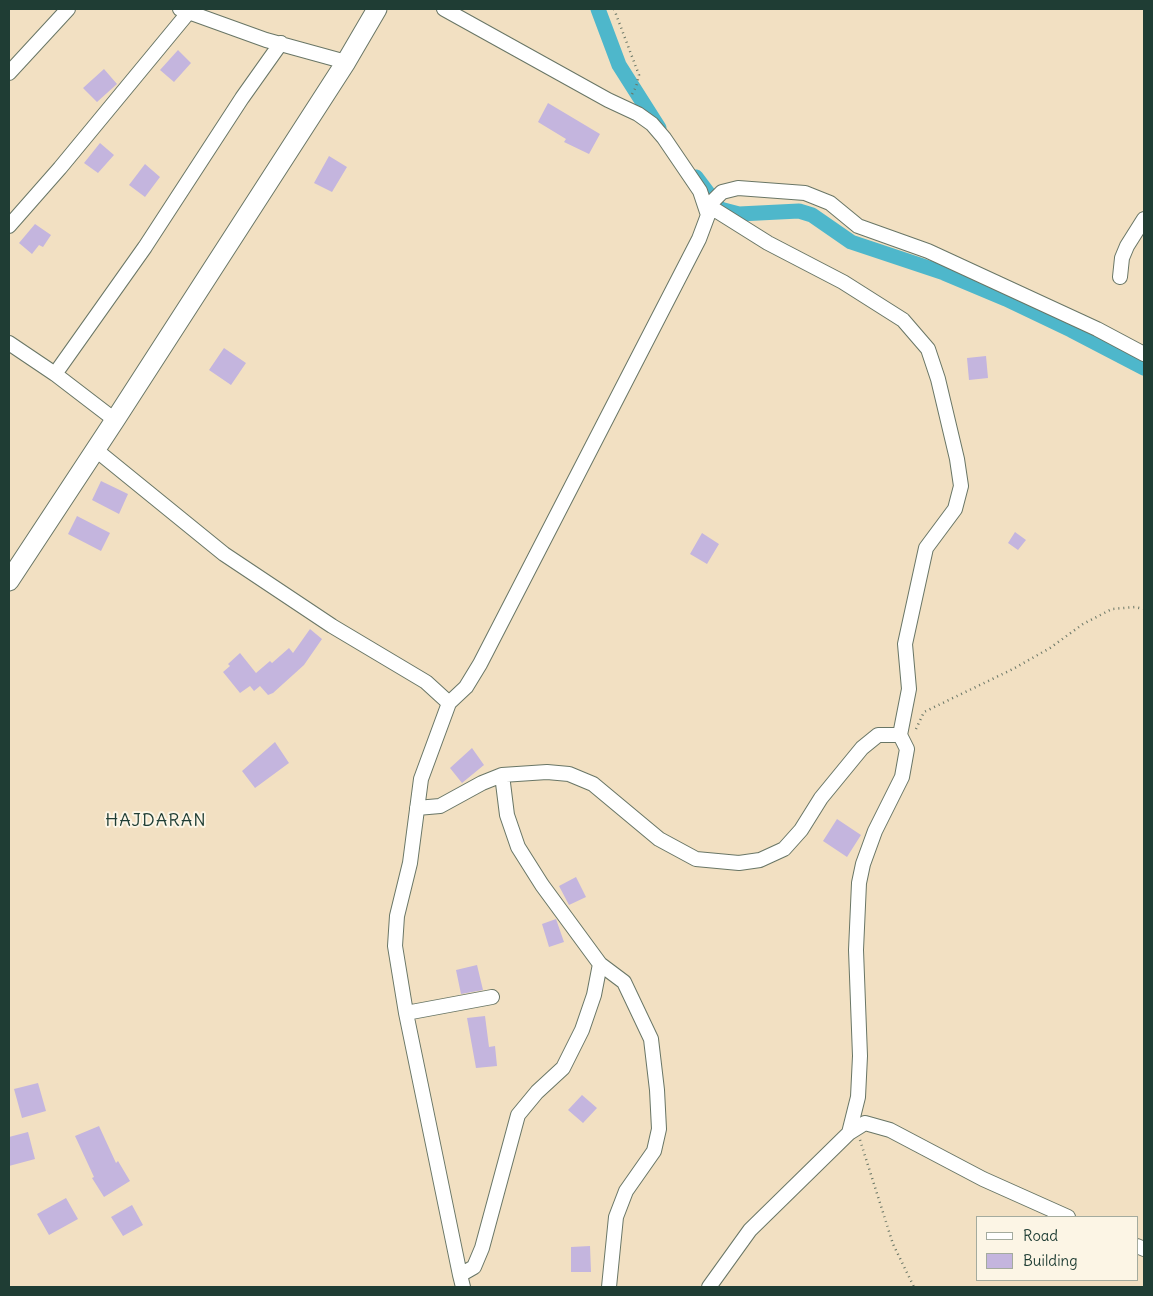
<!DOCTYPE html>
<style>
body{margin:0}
#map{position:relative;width:1153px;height:1296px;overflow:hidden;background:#f2e0c2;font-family:Delius,sans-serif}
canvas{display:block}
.frame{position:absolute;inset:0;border:10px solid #1f3d34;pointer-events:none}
.legend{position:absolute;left:976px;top:1216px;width:162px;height:65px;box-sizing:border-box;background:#fcf5e5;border:1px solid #a4ab9e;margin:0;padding:6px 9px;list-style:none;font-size:15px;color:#1f3d34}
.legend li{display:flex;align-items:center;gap:10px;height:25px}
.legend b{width:25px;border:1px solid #a4ab9e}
</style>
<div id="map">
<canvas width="1153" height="1296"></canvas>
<div class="frame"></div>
<ul class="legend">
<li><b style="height:6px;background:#fff"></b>Road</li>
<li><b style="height:14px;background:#c4b5de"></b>Building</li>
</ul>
</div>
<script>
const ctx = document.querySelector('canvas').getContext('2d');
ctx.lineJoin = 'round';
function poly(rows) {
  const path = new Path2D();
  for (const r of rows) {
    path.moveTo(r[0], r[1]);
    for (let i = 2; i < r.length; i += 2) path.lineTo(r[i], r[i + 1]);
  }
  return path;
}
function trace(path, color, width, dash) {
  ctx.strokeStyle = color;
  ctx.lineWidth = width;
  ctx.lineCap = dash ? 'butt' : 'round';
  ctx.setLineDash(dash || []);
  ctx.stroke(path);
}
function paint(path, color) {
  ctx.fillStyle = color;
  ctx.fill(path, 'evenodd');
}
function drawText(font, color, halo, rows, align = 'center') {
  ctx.font = font + ' Delius,sans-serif';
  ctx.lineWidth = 4;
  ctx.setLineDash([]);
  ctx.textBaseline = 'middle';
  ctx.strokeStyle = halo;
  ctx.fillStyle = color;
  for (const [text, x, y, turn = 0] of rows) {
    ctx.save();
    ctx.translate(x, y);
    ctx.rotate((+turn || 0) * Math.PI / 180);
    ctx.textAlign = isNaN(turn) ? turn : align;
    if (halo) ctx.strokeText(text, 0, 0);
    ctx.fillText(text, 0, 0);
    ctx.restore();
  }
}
trace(poly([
 [598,9,619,65,659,128],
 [696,177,720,209,739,214,799,211,812,215,851,242,944,273,1006,299,1071,330,1144,368]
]), '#4eb7cb', 15);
paint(poly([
 [178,50,191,63,174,82,160,70],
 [104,69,117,84,97,102,83,88],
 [548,103,600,134,589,154,564,142,566,139,538,122],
 [100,143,114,155,98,173,84,163],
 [329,156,347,167,332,192,314,183],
 [145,164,160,177,145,197,129,185],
 [35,224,51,235,43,247,39,245,32,254,19,243],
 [224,348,246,363,231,385,209,370],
 [986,356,988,378,969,380,967,358],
 [101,481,128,494,119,514,92,500],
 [77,516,110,533,101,551,68,534],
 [1015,532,1026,540,1018,550,1008,543],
 [702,533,719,544,707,564,690,554],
 [310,629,322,639,304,665,273,693,268,695,260,686,254,691,250,686,240,693,223,672,230,666,228,664,240,653,256,673,270,661,272,663,289,648,293,653],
 [275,742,289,763,255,788,242,771],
 [472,748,484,765,462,783,450,768],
 [837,819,861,835,847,857,823,841],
 [576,877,586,897,569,905,559,886],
 [556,919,564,942,549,947,542,924],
 [477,965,483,990,461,994,456,970],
 [485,1016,489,1047,495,1046,497,1066,476,1068,467,1018],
 [38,1083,46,1111,22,1118,14,1089],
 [582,1095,597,1108,583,1123,568,1110],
 [99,1126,116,1163,118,1161,130,1181,104,1197,92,1178,94,1177,75,1136],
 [28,1132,35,1159,9,1166,9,1137],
 [66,1198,78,1219,49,1235,37,1214],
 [132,1205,143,1225,123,1236,111,1217],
 [590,1246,591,1272,571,1272,571,1247]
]), '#c4b5de');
const street = poly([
 [180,9,266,40,346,62],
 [444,9,608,100,638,114,652,124,664,138,700,191,708,215,699,239,480,664,466,687,449,703,421,779,410,863,397,916,395,946,406,1013,460,1275],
 [9,73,68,9],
 [709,206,768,243,843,282,903,320,928,349,938,379,957,459,961,486,955,509,926,548,905,644,909,689,900,735],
 [707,207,722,192,738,188,805,193,830,203,858,226,928,251,1097,329,1144,354],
 [9,226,60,168,188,13],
 [1120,277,1122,258,1127,246,1144,219],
 [9,343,55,374,115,420],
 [55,374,145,247,242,98,281,43],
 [96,450,224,554,332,626,426,682,449,703],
 [417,808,440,806,482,783,502,775,547,772,569,774,593,784,659,839,696,859,739,863,760,860,784,849,801,830,821,798,862,748,878,735,900,735,907,749,902,777,875,831,863,864,859,883,856,950,860,1056,858,1097,849,1133],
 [600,964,624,982,651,1039,657,1090,659,1129,654,1151,626,1191,616,1217,609,1287],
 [406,1013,492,997],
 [1137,1246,1144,1249],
 [463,1287,460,1275,474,1267,482,1248,518,1115,537,1092,563,1068,582,1030,594,995,600,964,542,885,518,847,507,815,502,775],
 [709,1287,750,1230,849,1133,865,1123,890,1130,983,1179,1068,1217]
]);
const secondary = poly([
 [9,581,115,420,346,62,377,9]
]);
trace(street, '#697666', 16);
trace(secondary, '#697666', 21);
trace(poly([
 [614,9,639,75,636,87,631,96],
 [916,729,924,712,1013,669,1050,648,1083,624,1112,609,1135,607,1144,609],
 [860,1140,893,1244,914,1287]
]), '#697666', 2.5, [1, 4]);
trace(street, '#fff', 14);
trace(secondary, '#fff', 19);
ctx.letterSpacing = '1px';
drawText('18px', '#1f3d34', '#fcf5e5', [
 ["HAJDARAN",156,821]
]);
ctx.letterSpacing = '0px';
</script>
